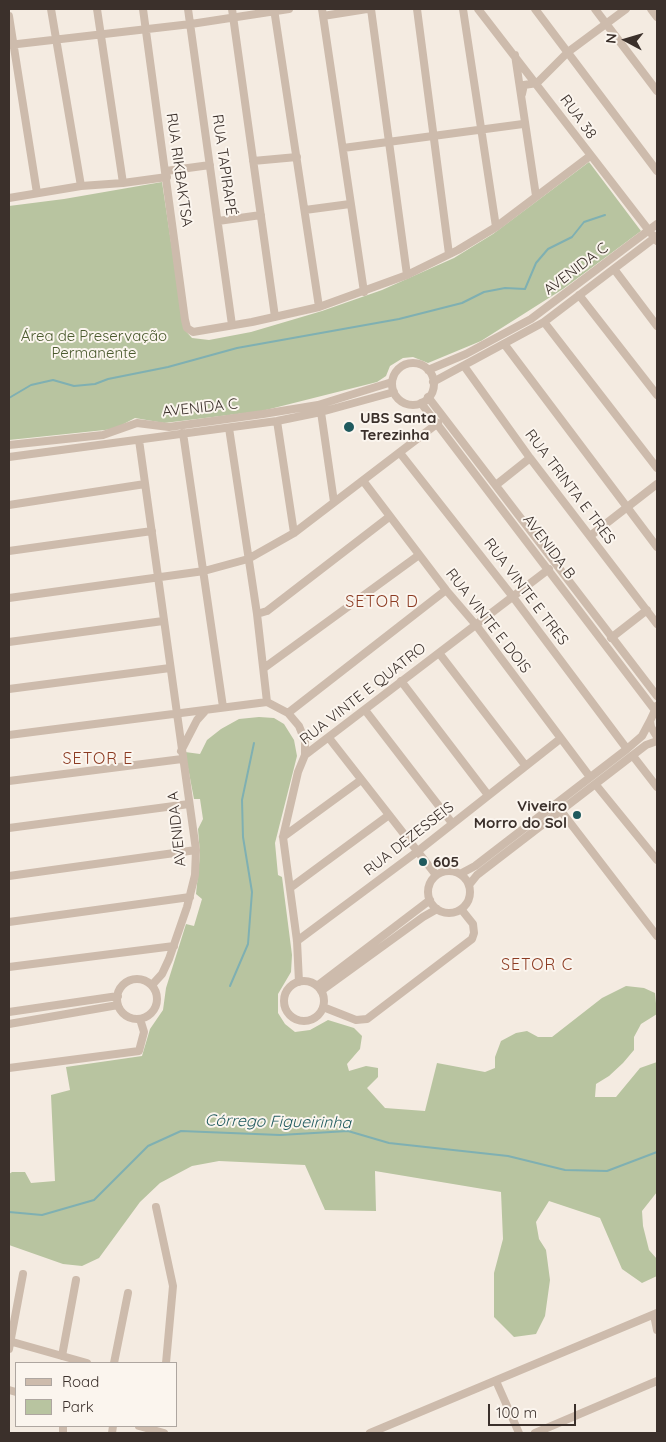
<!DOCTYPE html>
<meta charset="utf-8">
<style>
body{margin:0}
#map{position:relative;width:666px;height:1442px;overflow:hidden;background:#f4ebe1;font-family:Quicksand,sans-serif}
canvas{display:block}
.frame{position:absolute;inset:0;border:10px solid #3b302b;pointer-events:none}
.legend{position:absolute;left:15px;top:1362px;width:162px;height:65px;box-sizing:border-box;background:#fbf5ee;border:1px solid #aea6a0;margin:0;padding:6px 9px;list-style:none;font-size:15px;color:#3b302b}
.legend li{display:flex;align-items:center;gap:10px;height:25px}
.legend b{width:25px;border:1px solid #aea6a0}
.north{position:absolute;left:601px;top:15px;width:50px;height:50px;-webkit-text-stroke:4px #fbf5ee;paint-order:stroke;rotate:276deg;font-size:14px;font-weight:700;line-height:20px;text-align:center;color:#3b302b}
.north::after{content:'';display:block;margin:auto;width:18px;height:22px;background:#3b302b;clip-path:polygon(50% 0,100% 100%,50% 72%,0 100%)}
.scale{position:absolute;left:488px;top:1404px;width:88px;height:22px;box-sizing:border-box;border:2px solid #3b302b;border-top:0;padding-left:6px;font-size:15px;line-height:18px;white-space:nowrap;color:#3b302b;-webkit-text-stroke:4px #fbf5ee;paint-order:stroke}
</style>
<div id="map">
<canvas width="666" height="1442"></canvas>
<div class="frame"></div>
<ul class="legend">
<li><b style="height:6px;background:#cdbbac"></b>Road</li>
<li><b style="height:14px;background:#b8c4a0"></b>Park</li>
</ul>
<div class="north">N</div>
<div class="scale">100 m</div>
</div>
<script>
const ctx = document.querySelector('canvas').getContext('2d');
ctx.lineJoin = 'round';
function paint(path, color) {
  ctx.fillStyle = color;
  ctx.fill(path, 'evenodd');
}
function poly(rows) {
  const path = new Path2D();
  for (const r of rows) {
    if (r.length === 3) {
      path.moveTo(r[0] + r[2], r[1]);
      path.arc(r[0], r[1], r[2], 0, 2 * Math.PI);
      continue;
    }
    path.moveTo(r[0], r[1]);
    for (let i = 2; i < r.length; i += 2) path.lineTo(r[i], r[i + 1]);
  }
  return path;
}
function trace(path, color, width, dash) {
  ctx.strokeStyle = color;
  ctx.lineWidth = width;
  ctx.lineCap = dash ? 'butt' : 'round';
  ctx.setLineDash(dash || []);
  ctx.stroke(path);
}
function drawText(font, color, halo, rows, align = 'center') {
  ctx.font = font + ' Quicksand,sans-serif';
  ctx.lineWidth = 4;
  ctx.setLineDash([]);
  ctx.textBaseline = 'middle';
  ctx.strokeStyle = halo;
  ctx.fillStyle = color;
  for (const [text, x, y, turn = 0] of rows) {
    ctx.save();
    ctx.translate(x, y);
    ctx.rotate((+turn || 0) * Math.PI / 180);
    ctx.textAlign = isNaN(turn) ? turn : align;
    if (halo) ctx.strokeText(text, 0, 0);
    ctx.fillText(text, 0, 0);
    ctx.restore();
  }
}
paint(poly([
 [589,162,641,231,563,289,481,341,428,363,413,357,403,358,390,366,386,376,377,382,262,411,164,423,135,418,114,429,9,440,9,206,64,199,162,182,184,329,192,338,209,340,251,332,322,311,382,290,454,258,493,234],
 [259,717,274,718,284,724,294,740,297,756,275,843,278,875,282,877,292,955,291,972,278,994,278,1013,285,1024,295,1032,310,1030,328,1020,354,1028,362,1036,360,1049,347,1064,349,1071,366,1066,378,1068,378,1077,367,1088,385,1108,425,1111,437,1063,485,1072,495,1068,495,1057,501,1041,516,1033,527,1031,538,1037,552,1037,602,998,626,986,644,988,655,993,657,1014,641,1024,634,1037,634,1050,623,1063,609,1076,596,1084,595,1097,616,1097,640,1068,657,1062,657,1192,642,1211,643,1226,649,1250,657,1259,657,1276,642,1283,622,1269,600,1218,549,1201,536,1222,539,1239,546,1250,550,1280,545,1316,536,1334,514,1337,494,1317,494,1273,503,1239,501,1192,375,1171,376,1211,325,1210,305,1165,219,1161,192,1166,160,1183,140,1202,99,1258,82,1266,63,1264,9,1245,9,1174,12,1172,25,1172,31,1183,55,1181,51,1095,70,1090,66,1067,142,1056,150,1029,163,1010,166,988,186,924,194,926,202,899,196,894,200,854,198,829,203,819,200,799,194,799,185,752,200,754,207,740,221,729,239,719]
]), '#b8c4a0');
trace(poly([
 [9,398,31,385,53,380,74,386,95,384,108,379,168,367,237,348,399,319,462,303,484,292,505,288,525,289,536,263,548,249,572,237,584,222,605,215],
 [230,986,248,944,252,892,243,837,242,800,254,743],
 [9,1212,42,1215,94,1200,148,1146,181,1131,280,1135,348,1131,389,1143,508,1156,565,1170,607,1171,657,1152]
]), '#7fb0b2', 2);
trace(poly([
 [51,9,81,186],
 [97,9,123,183],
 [143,9,185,320,187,328,193,332,252,322,319,307,407,275,458,250,496,227,590,156],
 [188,9,232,325],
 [232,9,275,317],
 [274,9,319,307],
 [322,9,364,292],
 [371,9,407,275],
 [417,9,449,254],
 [463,9,496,227],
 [478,9,657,241],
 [535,9,657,171],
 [595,9,657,91],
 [651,9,657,17],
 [9,16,37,193],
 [323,16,367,9],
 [9,45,191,24,289,9],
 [515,55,536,196],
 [522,94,524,85,537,83,568,52,626,9],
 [343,148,523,124],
 [253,161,297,157],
 [166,171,210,165],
 [9,198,81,186,123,183,167,177],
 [305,210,350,204],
 [218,221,261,215],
 [614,269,657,326],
 [579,295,657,395],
 [544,322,657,468],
 [505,345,657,547],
 [413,384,21],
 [464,366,530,458,657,624],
 [428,370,466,354,531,319,657,224],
 [433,382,544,322,657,236],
 [428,397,657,696],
 [421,403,654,709],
 [321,412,334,502],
 [277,421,294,533],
 [229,428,257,614,267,702],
 [183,433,223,707],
 [139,440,196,850,195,875,187,907,169,959,162,974,152,985],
 [9,445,103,435,137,423,169,427,263,414,318,405,392,382],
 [400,453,513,597,627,749],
 [9,457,277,421,321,412,394,392],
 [364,482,446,590,476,625,590,777],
 [496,485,530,458],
 [9,505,145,484],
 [590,536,657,484],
 [9,551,152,531],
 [9,598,204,571,248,559,294,533,438,423],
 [257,614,267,611,389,517],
 [611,638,647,610],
 [9,642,163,621],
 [439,653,525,765],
 [264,668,419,555],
 [401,681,488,795],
 [9,689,170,668],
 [657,706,650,721,651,727,657,737],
 [365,710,452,823],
 [288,713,446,590],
 [9,735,267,702,288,713,299,726,305,741,305,755],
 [329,738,436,875],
 [181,751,197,720,206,710],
 [633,756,657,787],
 [9,781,182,759],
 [596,785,657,860],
 [561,811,657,936],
 [9,828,189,804],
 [283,837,361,780],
 [449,892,21],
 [460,874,475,866,627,749,642,736,650,721],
 [9,876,196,850],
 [469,885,477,875,646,745,657,741],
 [290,888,389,815],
 [9,922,190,897],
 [297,941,418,851,560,739],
 [9,967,174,946],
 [137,999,20],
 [304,1001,20],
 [299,982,297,941,283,837,298,772,305,755,549,569],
 [317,986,430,900],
 [321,991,423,917,437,909],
 [323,1007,356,1020,367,1019,472,939,474,933,473,924,461,909],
 [9,1012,118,996],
 [9,1024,118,1005],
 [9,1068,139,1051,144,1032,140,1019],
 [156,1207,173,1286,166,1363],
 [654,1315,657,1330],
 [9,1341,87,1363],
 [9,1349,23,1274],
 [62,1356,76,1280],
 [114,1363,128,1293],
 [496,1381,519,1433],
 [9,1390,16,1392],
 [139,1426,164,1433],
 [63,1433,63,1426],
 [112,1433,113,1426],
 [370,1433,657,1313],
 [535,1433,657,1381]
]), '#cdbbac', 8);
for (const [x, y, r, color] of [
 [349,427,6,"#1f5a5e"],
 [577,815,5,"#1f5a5e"],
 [423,862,5,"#1f5a5e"]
]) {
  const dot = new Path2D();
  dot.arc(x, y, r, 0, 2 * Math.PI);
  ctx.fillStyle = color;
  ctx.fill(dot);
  trace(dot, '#fbf5ee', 2);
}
drawText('15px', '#3b302b', '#fbf5ee', [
 ["RUA 38",578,117,54],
 ["RUA TAPIRAPÉ",224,165,82],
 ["RUA RIKBAKTSA",179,170,82],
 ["AVENIDA C",576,269,-37],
 ["AVENIDA C",200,408,-6],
 ["RUA TRINTA E TRES",570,487,53],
 ["AVENIDA B",549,547,53],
 ["RUA VINTE E TRES",526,592,53],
 ["RUA VINTE E DOIS",488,621,52],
 ["RUA VINTE E QUATRO",363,694,-38],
 ["AVENIDA A",177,829,-96],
 ["RUA DEZESSEIS",409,839,-38]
]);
drawText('15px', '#4a5a2e', '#fbf5ee', [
 ["Área de Preservação",94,336],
 ["Permanente",94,353]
]);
drawText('bold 15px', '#3b302b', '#fbf5ee', [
 ["UBS Santa",360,418],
 ["Terezinha",360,435],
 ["Viveiro",567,806,"right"],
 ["Morro do Sol",567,823,"right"],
 ["605",433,862]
], 'left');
ctx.letterSpacing = '1px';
drawText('16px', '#8c3b22', '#fbf5ee', [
 ["SETOR D",382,602],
 ["SETOR E",98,759],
 ["SETOR C",537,965]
]);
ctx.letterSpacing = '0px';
drawText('italic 16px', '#1f5a5e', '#fbf5ee', [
 ["Córrego Figueirinha",278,1122,1]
]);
</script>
